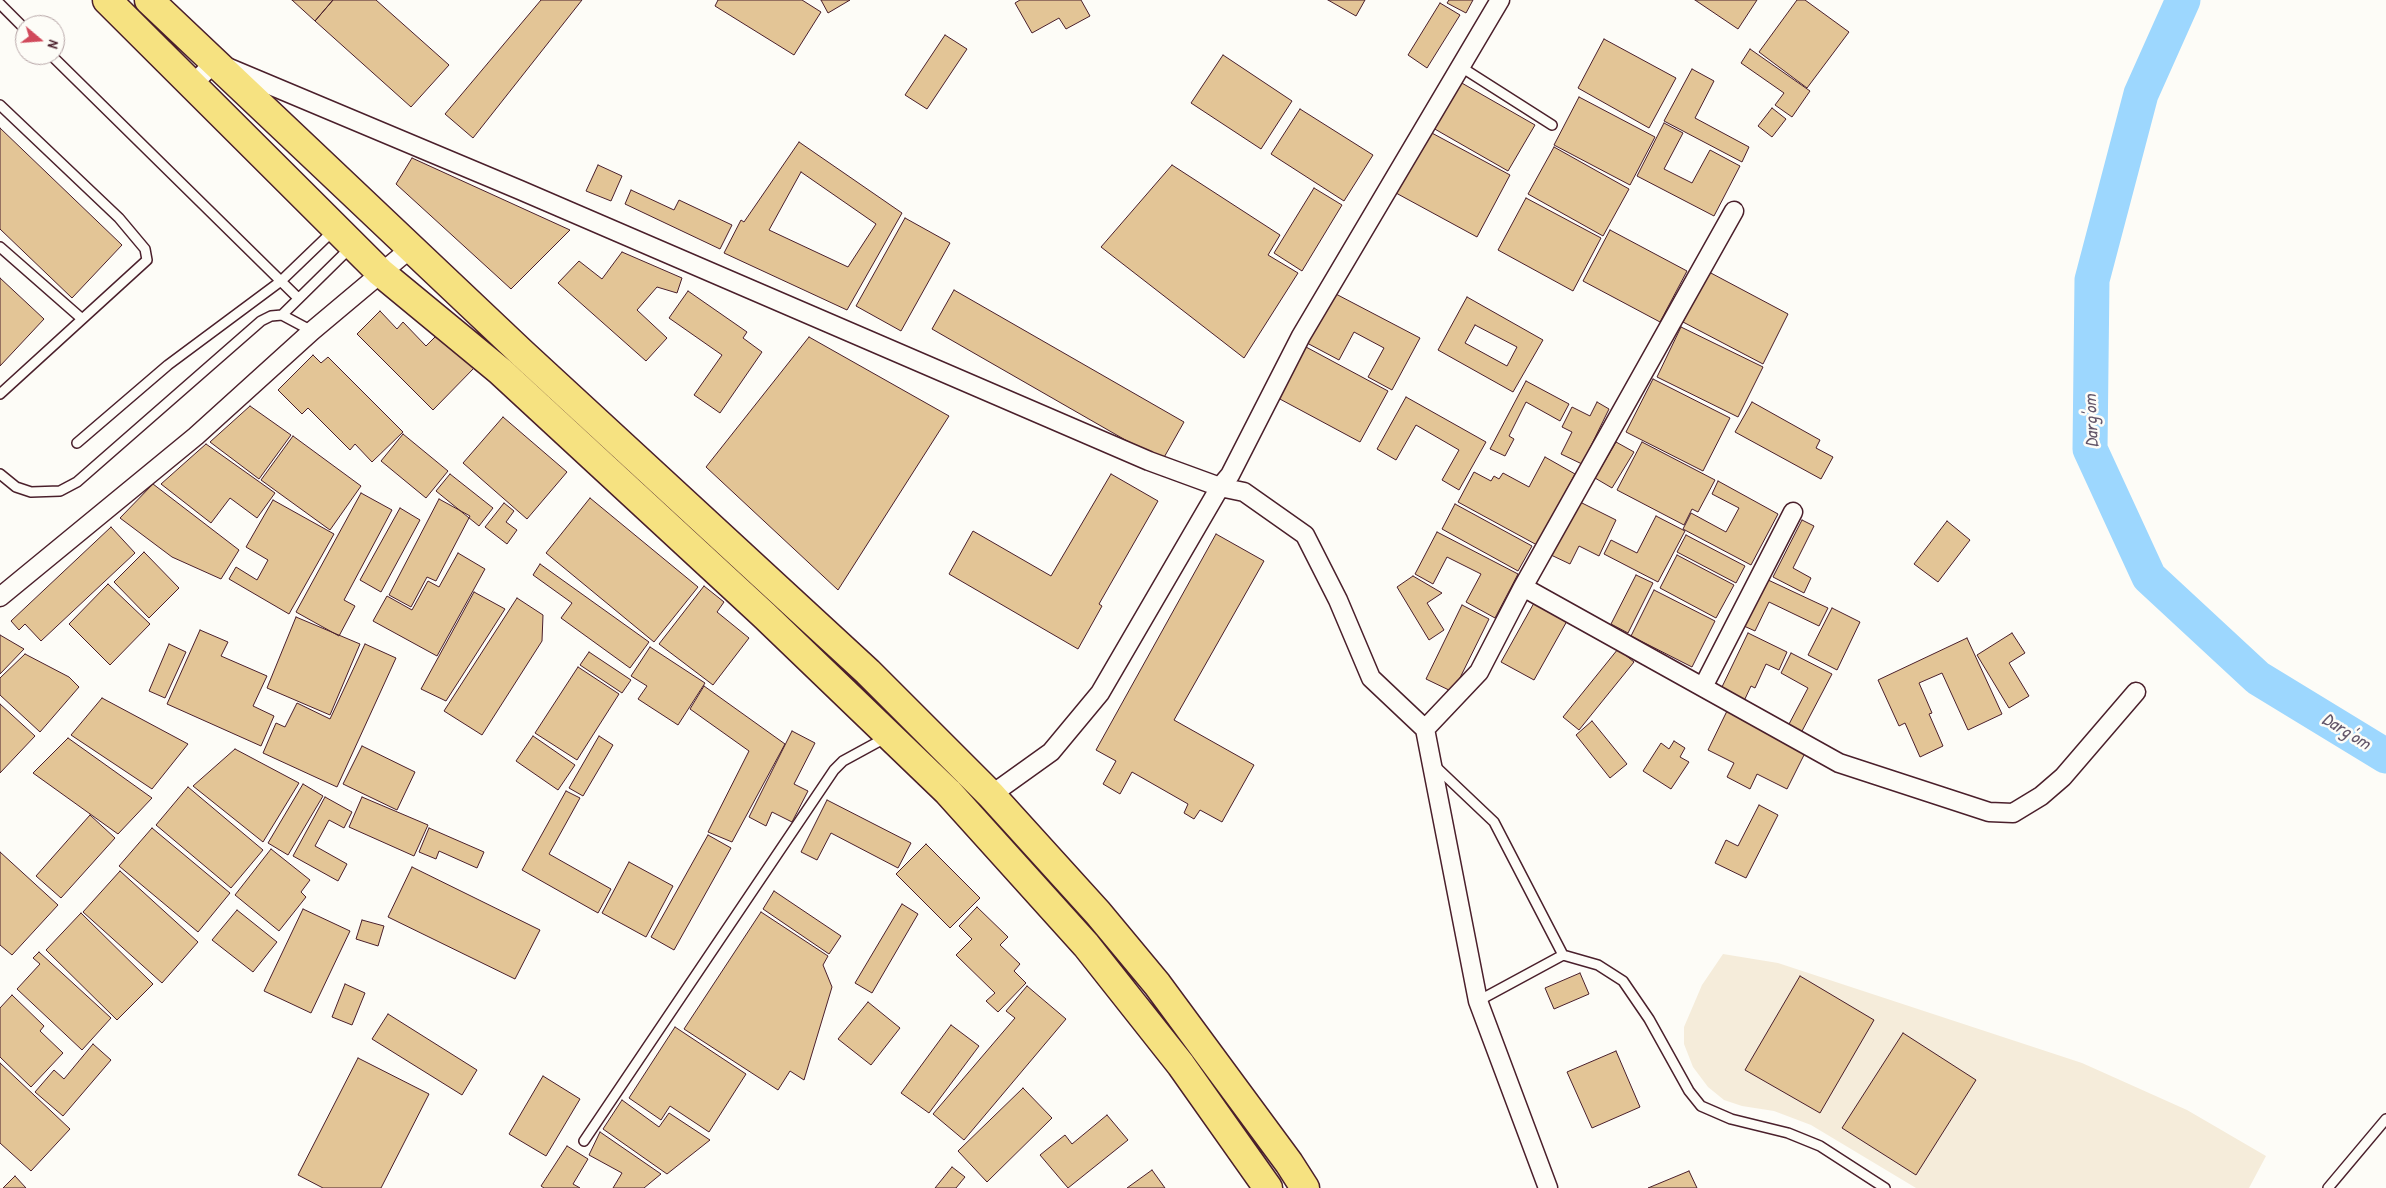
<!DOCTYPE html>
<style>
body{margin:0}
#map{position:relative;width:2386px;height:1188px;overflow:hidden;background:#fdfcf7;font-family:"Patrick Hand",sans-serif}
canvas{display:block}
.north{position:absolute;left:15px;top:15px;width:50px;height:50px;box-sizing:border-box;background:#fdfcf7;border:1px solid #b5a4a5;border-radius:50%;rotate:108deg;font-size:14px;font-weight:700;line-height:20px;text-align:center;color:#4a1f2b}
.north::after{content:'';display:block;margin:auto;width:18px;height:22px;background:#d1495b;clip-path:polygon(50% 0,100% 100%,50% 72%,0 100%)}
</style>
<div id="map">
<canvas width="2386" height="1188"></canvas>
<div class="north">N</div>
</div>
<script>
const ctx = document.querySelector('canvas').getContext('2d');
ctx.lineJoin = 'round';
function paint(path, color) {
  ctx.fillStyle = color;
  ctx.fill(path, 'evenodd');
}
function poly(rows) {
  const path = new Path2D();
  for (const r of rows) {
    path.moveTo(r[0], r[1]);
    for (let i = 2; i < r.length; i += 2) path.lineTo(r[i], r[i + 1]);
  }
  return path;
}
function trace(path, color, width, dash) {
  ctx.strokeStyle = color;
  ctx.lineWidth = width;
  ctx.lineCap = dash ? 'butt' : 'round';
  ctx.setLineDash(dash || []);
  ctx.stroke(path);
}
function drawText(font, color, halo, rows, align = 'center') {
  ctx.font = font + ' "Patrick Hand",sans-serif';
  ctx.lineWidth = 5;
  ctx.setLineDash([]);
  ctx.textBaseline = 'middle';
  ctx.strokeStyle = halo;
  ctx.fillStyle = color;
  for (const [text, x, y, turn = 0] of rows) {
    ctx.save();
    ctx.translate(x, y);
    ctx.rotate((+turn || 0) * Math.PI / 180);
    ctx.textAlign = isNaN(turn) ? turn : align;
    if (halo) ctx.strokeText(text, 0, 0);
    ctx.fillText(text, 0, 0);
    ctx.restore();
  }
}
paint(poly([
 [1723,954,1778,963,2082,1063,2187,1110,2266,1156,2249,1188,1916,1188,1811,1125,1774,1111,1742,1106,1724,1100,1708,1087,1693,1067,1684,1044,1684,1027,1702,985]
]), '#f5ecda');
trace(poly([
 [2183,0,2141,94,2092,280,2090,449,2149,577,2258,678,2386,756]
]), '#9dd7fe', 35);
const building = poly([
 [292,0,333,0,315,21,292,0],
 [333,0,376,0,449,65,411,107,315,21,333,0],
 [541,0,582,0,473,138,445,114,541,0],
 [718,0,802,0,821,12,794,55,715,6,718,0],
 [821,0,850,0,828,13,821,0],
 [1020,0,1081,0,1090,16,1066,29,1059,18,1032,33,1015,3,1020,0],
 [1328,0,1365,0,1356,16,1328,0],
 [1449,0,1473,0,1466,13,1447,3,1449,0],
 [1695,0,1757,0,1738,29,1695,0],
 [1797,0,1805,0,1849,32,1807,88,1759,52,1797,0],
 [1440,3,1460,15,1427,68,1408,55,1440,3],
 [945,35,967,49,927,109,905,95,945,35],
 [1604,39,1676,78,1649,128,1578,88,1604,39],
 [1750,49,1810,91,1792,117,1775,105,1784,93,1741,63,1750,49],
 [1223,55,1292,101,1261,149,1191,103,1223,55],
 [1692,69,1714,81,1695,118,1749,147,1742,162,1664,121,1692,69],
 [1460,82,1535,125,1508,171,1433,128,1460,82],
 [1579,97,1655,137,1630,185,1554,145,1579,97],
 [1772,108,1786,119,1772,137,1758,126,1772,108],
 [1300,109,1373,155,1344,201,1271,154,1300,109],
 [1664,123,1683,133,1664,169,1692,183,1710,150,1740,166,1714,216,1637,176,1664,123],
 [0,128,122,245,72,298,0,229,0,128],
 [1430,132,1510,175,1477,237,1396,193,1430,132],
 [799,142,902,213,847,310,724,253,741,220,744,222,799,142],
 [1554,147,1629,189,1603,236,1528,194,1554,147],
 [412,158,570,230,511,289,396,184,412,158],
 [598,165,622,176,611,201,586,191,598,165],
 [1172,165,1280,235,1268,255,1298,273,1244,358,1101,247,1172,165],
 [801,172,876,224,848,267,769,230,801,172],
 [1314,188,1342,205,1302,271,1274,253,1314,188],
 [631,190,674,210,679,200,732,225,720,249,625,204,631,190],
 [1526,198,1601,238,1573,291,1498,250,1526,198],
 [905,218,950,243,901,331,856,306,905,218],
 [1610,230,1687,271,1660,322,1583,281,1610,230],
 [622,252,682,278,677,293,657,287,637,310,667,338,646,361,558,283,579,261,602,279,622,252],
 [1709,272,1788,314,1763,364,1683,322,1709,272],
 [0,278,44,319,0,366,0,278],
 [954,290,1184,422,1162,461,932,329,954,290],
 [688,291,747,332,743,338,762,352,720,413,694,395,722,355,669,318,688,291],
 [1334,293,1420,338,1392,390,1368,377,1384,348,1354,332,1339,360,1307,343,1334,293],
 [1467,297,1543,340,1513,392,1438,350,1467,297],
 [380,311,397,329,403,322,426,346,440,332,475,367,433,410,357,334,380,311],
 [1475,325,1517,347,1507,366,1465,343,1475,325],
 [1681,327,1763,367,1738,417,1657,377,1681,327],
 [809,337,949,416,838,590,706,467,809,337],
 [1306,347,1388,391,1360,442,1278,398,1306,347],
 [313,355,321,363,328,357,403,432,372,462,355,444,350,450,308,408,302,414,278,390,313,355],
 [1653,379,1730,418,1703,471,1626,432,1653,379],
 [1526,381,1569,404,1560,421,1526,402,1509,436,1514,439,1505,456,1490,449,1526,381],
 [1406,397,1486,442,1459,490,1442,480,1459,450,1416,425,1396,460,1377,449,1406,397],
 [1597,402,1609,409,1582,464,1561,454,1572,432,1562,427,1572,407,1590,416,1597,402],
 [1752,402,1820,440,1816,448,1833,457,1821,479,1735,432,1752,402],
 [250,406,291,435,259,479,210,442,250,406],
 [503,417,567,472,527,519,463,463,503,417],
 [403,434,448,471,426,498,381,461,403,434],
 [293,436,361,486,330,530,261,480,293,436],
 [1616,442,1634,452,1612,488,1595,478,1616,442],
 [1642,442,1715,480,1698,512,1692,509,1684,525,1617,490,1642,442],
 [206,444,275,493,257,518,230,498,211,523,161,484,206,444],
 [1545,457,1575,474,1537,545,1458,502,1474,472,1491,481,1494,476,1499,479,1503,473,1529,487,1545,457],
 [450,474,493,508,479,526,436,491,450,474],
 [1111,474,1158,501,1099,604,1102,606,1078,649,949,574,973,531,1051,576,1111,474],
 [1718,481,1778,514,1751,565,1683,529,1691,513,1726,532,1739,508,1712,494,1718,481],
 [153,484,239,550,221,579,172,557,120,518,153,484],
 [361,493,392,510,344,600,355,606,339,636,296,612,361,493],
 [590,498,698,587,654,642,546,553,590,498],
 [439,499,470,516,436,581,427,577,411,607,389,595,439,499],
 [273,500,334,534,289,614,229,579,236,567,257,580,268,560,246,547,273,500],
 [1578,501,1616,520,1599,556,1579,546,1570,564,1551,555,1578,501],
 [504,503,514,511,506,522,517,530,507,544,485,527,504,503],
 [1455,504,1532,546,1518,571,1442,529,1455,504],
 [400,508,420,520,381,592,360,580,400,508],
 [1656,516,1685,531,1658,582,1604,554,1611,540,1637,553,1656,516],
 [1802,520,1814,526,1793,568,1811,578,1804,593,1773,577,1802,520],
 [1947,521,1970,540,1938,582,1914,564,1947,521],
 [111,527,135,553,41,641,25,624,19,630,11,621,111,527],
 [1437,532,1518,574,1495,618,1466,602,1481,574,1447,557,1433,584,1415,574,1437,532],
 [1216,534,1264,561,1174,720,1254,765,1222,822,1200,810,1194,819,1184,813,1188,804,1132,772,1120,794,1103,784,1116,761,1096,750,1216,534],
 [1686,535,1745,566,1736,583,1677,552,1686,535],
 [144,552,179,588,149,618,114,582,144,552],
 [458,553,485,569,437,656,373,621,387,596,412,610,428,581,439,587,458,553],
 [1677,555,1734,585,1716,618,1660,588,1677,555],
 [540,564,649,642,630,668,561,618,572,603,533,575,540,564],
 [1636,575,1653,583,1628,633,1611,624,1636,575],
 [1413,576,1442,593,1427,603,1444,630,1429,640,1397,587,1413,576],
 [1766,579,1828,608,1819,626,1769,602,1755,631,1744,626,1766,579],
 [108,584,150,624,110,665,69,624,108,584],
 [704,586,724,602,717,612,749,638,713,685,659,644,704,586],
 [1654,590,1715,621,1692,667,1631,636,1654,590],
 [474,592,505,609,446,701,421,689,474,592],
 [517,598,543,615,542,641,482,735,444,711,517,598],
 [1534,603,1567,621,1534,680,1501,662,1534,603],
 [1462,605,1489,619,1453,692,1426,679,1462,605],
 [1832,608,1860,622,1837,670,1808,655,1832,608],
 [296,617,360,644,330,715,267,688,296,617],
 [200,630,228,642,221,656,267,676,253,706,274,716,261,746,167,704,200,630],
 [1748,633,1787,652,1779,670,1766,664,1755,688,1751,686,1744,701,1721,689,1748,633],
 [2012,633,2025,653,2009,663,2029,696,2009,708,1977,655,2012,633],
 [0,635,24,649,0,674,0,635],
 [1967,638,2002,714,1968,730,1942,673,1919,683,1932,713,1929,714,1943,746,1920,757,1905,723,1899,726,1878,680,1967,638],
 [169,644,186,652,165,698,149,691,169,644],
 [365,644,396,658,337,787,263,753,276,723,285,727,297,703,330,719,365,644],
 [650,647,705,683,678,725,638,699,647,686,631,676,650,647],
 [1618,649,1634,662,1579,730,1563,717,1618,649],
 [589,652,631,680,622,693,580,665,589,652],
 [1791,653,1832,674,1801,733,1788,726,1808,688,1781,673,1791,653],
 [25,654,69,677,79,687,40,732,0,695,0,678,25,654],
 [578,667,619,694,577,760,535,733,578,667],
 [704,686,785,744,732,842,708,832,749,751,690,709,704,686],
 [102,698,188,744,152,789,71,735,102,698],
 [0,704,35,736,0,773,0,704],
 [1727,711,1806,751,1787,789,1757,774,1750,789,1727,777,1734,763,1708,750,1727,711],
 [1592,721,1627,764,1610,778,1576,735,1592,721],
 [792,731,815,743,794,784,808,791,792,822,772,812,766,826,749,817,792,731],
 [533,736,575,765,558,790,516,761,533,736],
 [599,736,613,745,583,796,569,788,599,736],
 [68,738,152,798,118,834,33,773,68,738],
 [1674,741,1685,748,1680,757,1689,762,1671,789,1643,771,1661,743,1669,749,1674,741],
 [362,746,415,772,397,810,343,784,362,746],
 [235,749,299,783,263,842,193,786,235,749],
 [303,784,323,796,288,855,268,843,303,784],
 [188,787,263,850,231,888,156,825,188,787],
 [566,791,580,798,549,854,611,889,598,913,522,870,566,791],
 [325,797,352,812,344,828,329,820,315,846,347,864,338,881,293,856,325,797],
 [362,797,428,825,414,856,349,827,362,797],
 [827,800,911,843,898,868,831,833,817,860,801,852,827,800],
 [1759,805,1778,815,1746,878,1715,863,1726,840,1738,846,1759,805],
 [90,815,115,838,61,898,36,876,90,815],
 [152,828,230,893,198,932,119,866,152,828],
 [429,828,484,852,477,868,439,851,436,859,419,852,429,828],
 [708,835,731,848,674,950,651,937,708,835],
 [926,844,980,898,950,928,896,874,926,844],
 [271,849,310,880,301,892,306,897,279,931,235,895,271,849],
 [0,852,58,905,12,955,0,945,0,852],
 [629,862,673,886,646,937,602,913,629,862],
 [412,867,540,930,515,979,388,917,412,867],
 [120,871,198,942,162,983,83,912,120,871],
 [774,891,841,936,829,954,763,909,774,891],
 [902,904,918,914,872,993,855,983,902,904],
 [977,907,1008,937,1000,945,1020,964,1014,971,1026,983,998,1012,986,1001,995,993,956,955,972,939,959,926,977,907],
 [303,909,350,931,311,1013,264,991,303,909],
 [237,910,277,942,253,972,212,940,237,910],
 [761,912,828,956,823,965,832,987,804,1080,790,1071,778,1090,684,1029,761,912],
 [81,913,153,984,117,1020,46,950,81,913],
 [362,920,384,926,378,946,356,939,362,920],
 [39,952,111,1018,82,1050,17,989,40,964,33,958,39,952],
 [1580,973,1589,994,1554,1009,1545,988,1580,973],
 [1800,976,1874,1020,1820,1113,1745,1070,1800,976],
 [345,984,365,993,352,1025,332,1017,345,984],
 [1027,986,1066,1019,964,1140,933,1114,1015,1018,1006,1011,1027,986],
 [12,995,44,1026,40,1031,63,1053,31,1087,0,1057,0,1008,12,995],
 [868,1002,900,1028,871,1065,838,1039,868,1002],
 [388,1014,477,1070,462,1095,372,1039,388,1014],
 [951,1025,979,1046,929,1113,901,1093,951,1025],
 [675,1027,746,1074,709,1132,670,1106,661,1120,629,1098,675,1027],
 [1903,1033,1976,1080,1916,1175,1842,1128,1903,1033],
 [93,1044,111,1060,63,1116,35,1092,54,1070,64,1079,93,1044],
 [1616,1051,1640,1107,1592,1128,1567,1072,1616,1051],
 [358,1058,429,1094,381,1188,323,1188,298,1175,358,1058],
 [0,1063,70,1129,31,1171,0,1143,0,1063],
 [543,1076,580,1099,546,1156,509,1134,543,1076],
 [1023,1088,1052,1118,987,1182,958,1151,1023,1088],
 [622,1100,659,1127,669,1113,710,1140,667,1174,603,1129,622,1100],
 [1107,1115,1128,1140,1068,1188,1040,1155,1065,1135,1072,1144,1107,1115],
 [600,1132,661,1174,644,1188,613,1188,622,1173,589,1155,600,1132],
 [567,1146,588,1159,573,1184,580,1188,544,1188,541,1186,567,1146],
 [952,1167,965,1177,956,1188,935,1188,952,1167],
 [1152,1170,1165,1188,1127,1188,1152,1170],
 [1689,1171,1697,1188,1648,1188,1689,1171],
 [15,1176,26,1188,3,1188,15,1176]
]);
paint(building, '#e3c596');
trace(building, '#4a1f2b', 1);
const service = poly([
 [0,4,25,29],
 [51,55,298,298],
 [1461,67,1552,125],
 [0,105,119,218,145,249,147,260,0,394],
 [0,247,81,318],
 [282,315,351,247],
 [77,443,168,365,281,281,334,230],
 [0,474,16,487,31,492,60,491,77,482,261,321,271,316,282,315,312,331],
 [1435,766,1494,822,1563,955,1598,965,1623,981,1649,1019,1689,1091,1701,1106,1731,1119,1788,1133,1820,1146,1885,1188],
 [1478,1001,1563,955],
 [584,1141,834,770,843,761,887,737],
 [2328,1188,2386,1119]
]);
const minor = poly([
 [193,84,215,62,520,190,1149,461,1220,487,1244,492,1305,535,1338,600,1371,678,1425,729,1478,1001,1548,1188],
 [1523,587,1839,763,1989,812,2013,813,2041,796,2063,777,2136,692],
 [0,597,196,436,312,331,411,248],
 [1703,687,1793,512],
 [1425,729,1479,672,1523,587,1734,211],
 [991,795,1051,752,1100,693,1220,487,1230,475,1301,336,1500,0]
]);
const primary = poly([
 [107,0,380,272,500,371,764,615,948,792,1086,945,1181,1065,1268,1188],
 [149,0,522,353,868,672,991,795,1098,913,1157,984,1289,1163,1305,1188]
]);
trace(service, '#4a1f2b', 12);
trace(minor, '#4a1f2b', 21);
trace(primary, '#4a1f2b', 31);
trace(service, '#fdfcf7', 9);
trace(minor, '#fdfcf7', 18);
trace(primary, '#f6e281', 28);
drawText('italic 18px', '#63566a', '#fdfcf7', [
 ["Darg'om",2092,421,-92],
 ["Darg'om",2346,732,32]
]);
</script>
